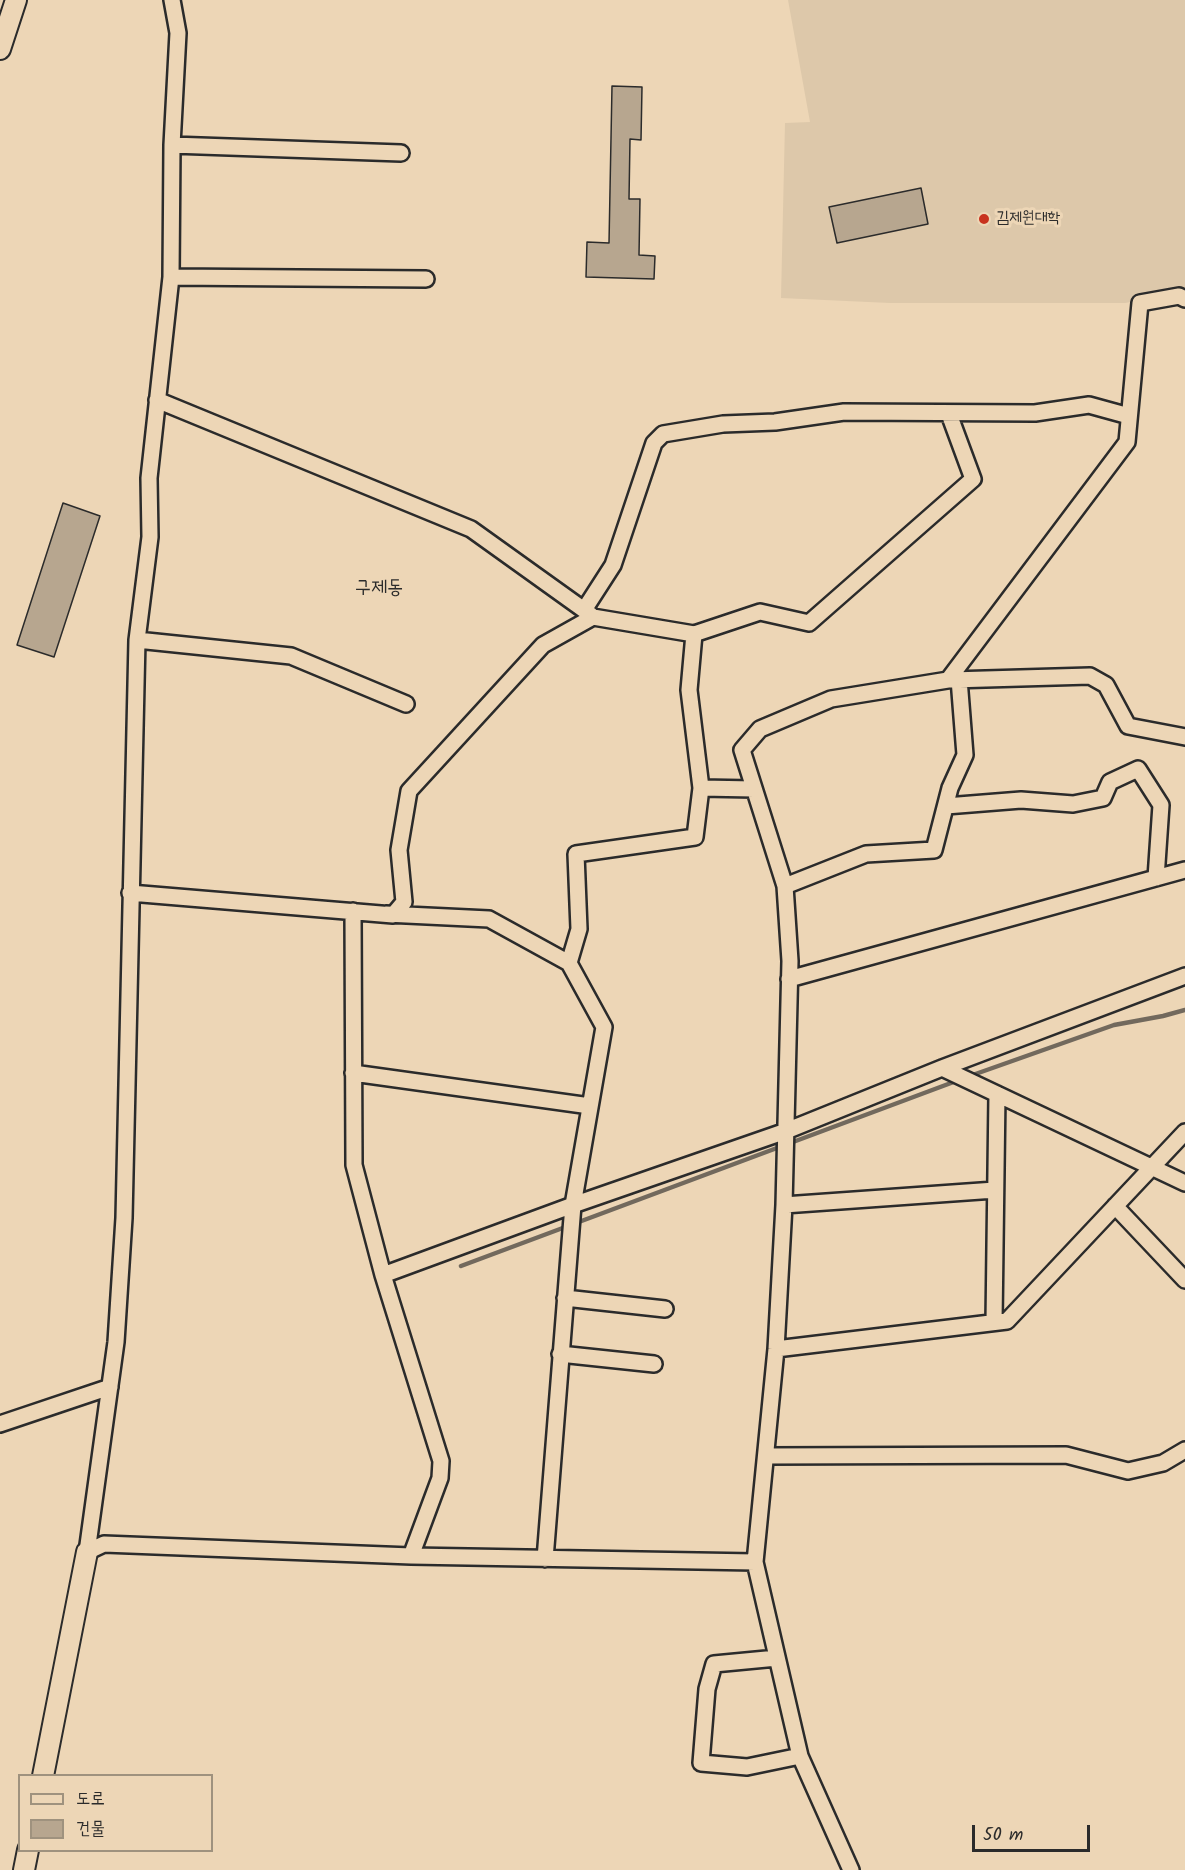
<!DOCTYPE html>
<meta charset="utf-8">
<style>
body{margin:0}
#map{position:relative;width:1185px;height:1870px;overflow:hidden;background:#edd6b6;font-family:Kalam,"Poor Story",sans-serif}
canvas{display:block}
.legend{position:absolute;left:18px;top:1774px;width:195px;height:78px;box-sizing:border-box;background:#edd6b6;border:2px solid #9f927e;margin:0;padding:8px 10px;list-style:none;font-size:18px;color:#2b2b2b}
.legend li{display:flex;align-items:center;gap:12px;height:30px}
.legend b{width:30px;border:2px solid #9f927e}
.scale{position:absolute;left:972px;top:1825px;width:118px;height:27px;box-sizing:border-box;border:3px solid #2b2b2b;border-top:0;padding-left:8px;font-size:18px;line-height:21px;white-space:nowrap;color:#2b2b2b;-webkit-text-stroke:4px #edd6b6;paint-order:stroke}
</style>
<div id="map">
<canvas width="1185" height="1870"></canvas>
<ul class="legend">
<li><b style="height:8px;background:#edd6b6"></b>도로</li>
<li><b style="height:16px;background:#b7a68f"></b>건물</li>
</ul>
<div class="scale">50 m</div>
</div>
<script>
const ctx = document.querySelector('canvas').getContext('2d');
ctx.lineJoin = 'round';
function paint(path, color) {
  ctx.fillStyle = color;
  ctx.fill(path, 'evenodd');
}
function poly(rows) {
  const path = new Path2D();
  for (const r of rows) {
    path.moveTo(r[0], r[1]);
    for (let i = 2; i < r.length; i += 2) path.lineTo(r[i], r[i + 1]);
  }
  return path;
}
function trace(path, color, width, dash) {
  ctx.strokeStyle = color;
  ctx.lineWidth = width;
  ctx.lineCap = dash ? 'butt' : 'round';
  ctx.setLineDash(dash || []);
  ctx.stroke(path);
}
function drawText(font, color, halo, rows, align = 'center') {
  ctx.font = font + ' Kalam,"Poor Story",sans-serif';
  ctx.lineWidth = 6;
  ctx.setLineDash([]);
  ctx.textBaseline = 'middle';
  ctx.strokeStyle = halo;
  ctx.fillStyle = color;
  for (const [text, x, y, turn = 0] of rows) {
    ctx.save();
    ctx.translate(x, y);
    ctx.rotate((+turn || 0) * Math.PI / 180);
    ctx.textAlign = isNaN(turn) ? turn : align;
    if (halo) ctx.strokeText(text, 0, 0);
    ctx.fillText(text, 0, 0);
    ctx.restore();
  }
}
paint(poly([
 [788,0,1185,0,1185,293,1125,303,890,303,781,298,785,123,810,122]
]), '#ddc8aa');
trace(poly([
 [967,1077,1114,1025,1163,1016,1185,1010],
 [461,1266,959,1080]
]), '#72695d', 4.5);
const building = poly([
 [612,86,642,87,641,140,630,139,629,199,640,199,639,255,655,256,654,279,586,277,587,242,609,243,612,86],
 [921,188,928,224,837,243,829,207,921,188],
 [63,503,100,516,54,657,17,645,63,503]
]);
paint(building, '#b7a68f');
trace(building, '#2b2b2b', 1.5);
const minor = poly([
 [172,145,401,153],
 [171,277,426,279],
 [157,400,471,529,591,615],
 [584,610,613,565,654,443,663,434,723,424,775,422,844,412,1035,413,1089,405,1129,416],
 [694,634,689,690,701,788],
 [137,640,291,656,406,704],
 [951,680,1090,676,1106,685,1128,726,1185,737],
 [946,806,1021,800,1073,804,1103,798,1110,782,1138,769,1161,805,1156,878],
 [785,886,866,854,934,850,950,788,965,755,959,679],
 [130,893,393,915,404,902,399,850,409,791,543,645,593,617,694,634,760,612,809,623,973,479,949,414],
 [353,911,354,1165,383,1275,441,1461,440,1478,411,1556],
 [386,914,489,919,569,963],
 [789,979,1185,870],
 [942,1068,1185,1183],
 [353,1073,590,1106],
 [784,1205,995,1190],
 [1115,1206,1185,1280],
 [383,1275,573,1205,786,1131,942,1068,1185,976],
 [565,1298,665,1309],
 [994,1322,997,1094],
 [776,1349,1007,1321,1185,1132],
 [560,1354,654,1364],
 [0,1424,110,1387],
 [766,1456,1066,1455,1128,1471,1163,1463,1185,1450],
 [87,1552,116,1342,124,1218,137,640,150,537,149,478,171,277,172,145,178,33,172,0],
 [87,1552,104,1544,411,1556,755,1562],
 [545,1559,573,1205,604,1027,569,963,579,929,576,854,695,837,701,788,754,789],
 [777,1658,714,1664,707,1689,701,1763,747,1767,800,1756],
 [851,1870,800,1756,755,1562,776,1349,784,1205,790,961,785,886,742,750,760,729,831,699,948,680,1127,442,1140,303,1179,296,1185,299]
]);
const major = poly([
 [0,49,16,0],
 [43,1776,87,1552],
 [24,1870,28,1850]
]);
trace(minor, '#2b2b2b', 20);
trace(major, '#2b2b2b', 24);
trace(minor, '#edd6b6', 15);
trace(major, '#edd6b6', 20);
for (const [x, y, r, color] of [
 [984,219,6,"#c8321e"]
]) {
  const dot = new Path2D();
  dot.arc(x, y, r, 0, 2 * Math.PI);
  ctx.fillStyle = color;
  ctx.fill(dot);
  trace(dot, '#edd6b6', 2);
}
drawText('16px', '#2b2b2b', '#edd6b6', [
 ["김제원대학",996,219]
], 'left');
drawText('20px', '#2b2b2b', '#edd6b6', [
 ["구제동",379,590]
]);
</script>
